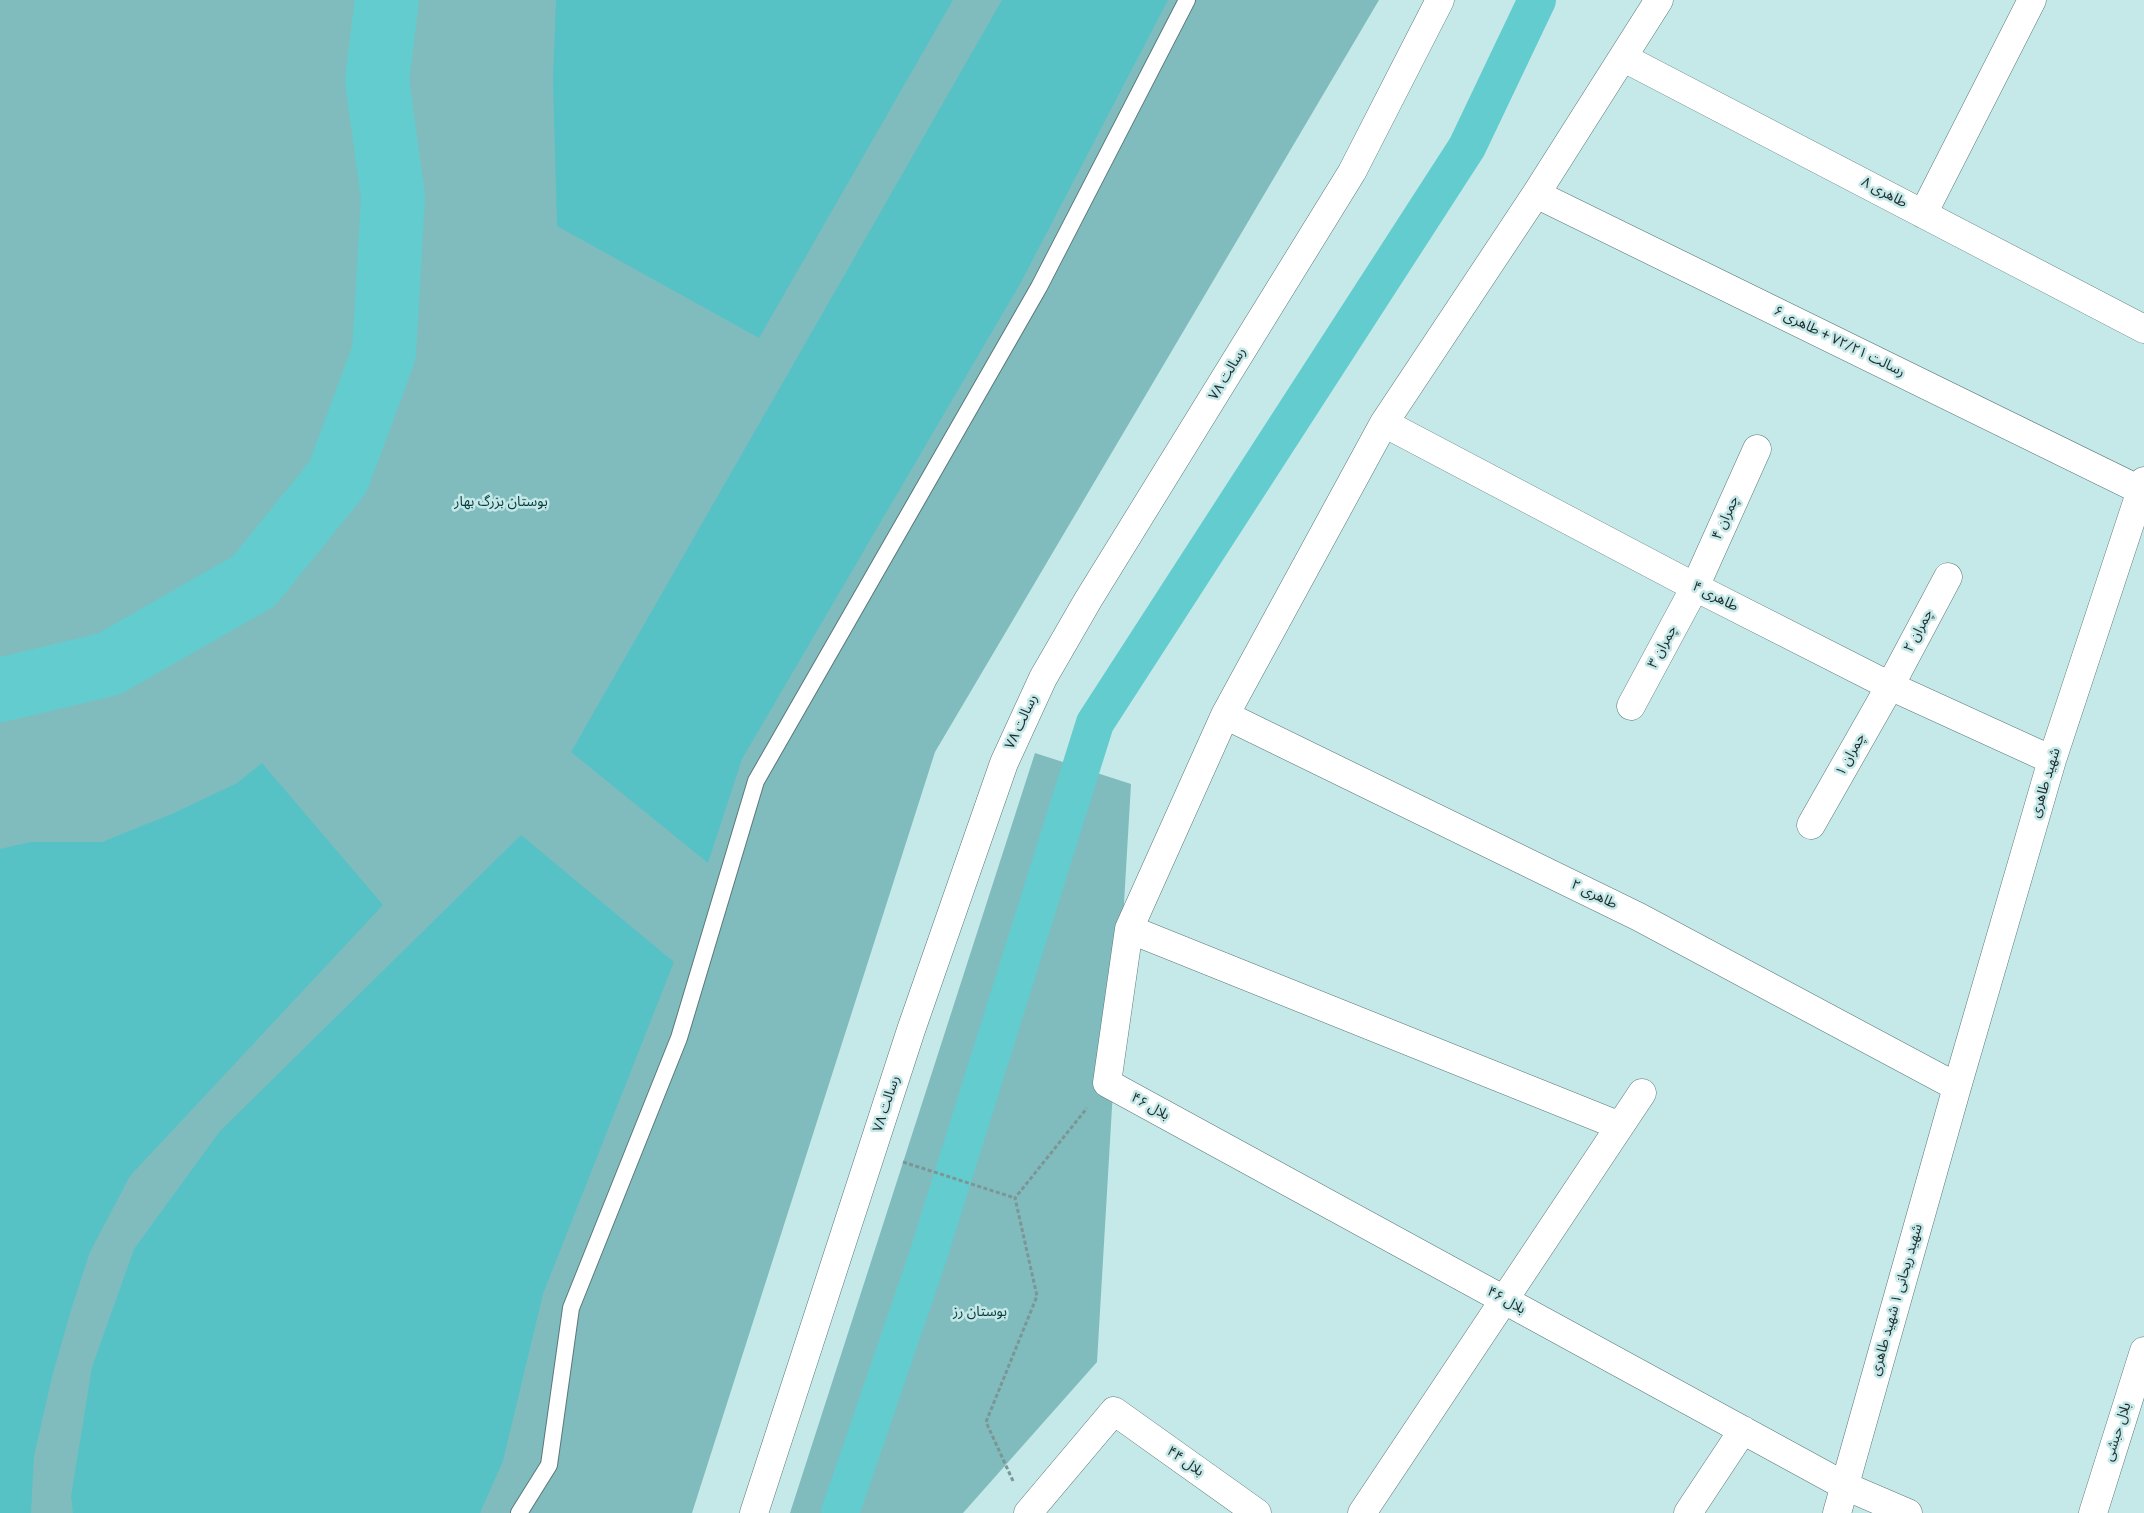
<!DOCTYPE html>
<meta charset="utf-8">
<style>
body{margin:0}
canvas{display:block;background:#c5e8e8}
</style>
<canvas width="2144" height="1513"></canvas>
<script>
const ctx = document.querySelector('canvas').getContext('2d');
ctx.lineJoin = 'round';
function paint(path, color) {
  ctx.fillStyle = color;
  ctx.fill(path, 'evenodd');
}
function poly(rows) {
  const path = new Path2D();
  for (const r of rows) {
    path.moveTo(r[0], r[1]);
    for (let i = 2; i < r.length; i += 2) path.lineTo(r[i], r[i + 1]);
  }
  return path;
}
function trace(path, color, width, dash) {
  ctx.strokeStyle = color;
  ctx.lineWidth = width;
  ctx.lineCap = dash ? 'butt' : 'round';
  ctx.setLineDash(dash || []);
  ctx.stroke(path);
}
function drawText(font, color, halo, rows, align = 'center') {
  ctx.font = font + ' Roboto,"Noto Sans Arabic",sans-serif';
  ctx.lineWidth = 5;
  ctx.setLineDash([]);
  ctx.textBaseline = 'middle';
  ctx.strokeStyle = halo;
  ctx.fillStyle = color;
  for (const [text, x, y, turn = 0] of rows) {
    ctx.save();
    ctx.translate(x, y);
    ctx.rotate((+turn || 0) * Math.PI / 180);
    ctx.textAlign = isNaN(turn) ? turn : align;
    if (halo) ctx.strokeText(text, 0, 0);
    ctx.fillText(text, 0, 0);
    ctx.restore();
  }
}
paint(poly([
 [0,0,1379,0,935,752,692,1513,0,1513],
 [1035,753,1131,784,1097,1362,963,1513,790,1513]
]), '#80bcbd');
paint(poly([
 [556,0,953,0,759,338,557,226,553,82],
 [1002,0,1168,0,1020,284,742,759,708,863,571,752],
 [262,763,383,905,130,1176,90,1252,72,1307,52,1377,34,1456,31,1513,0,1513,0,849,30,842,102,842,174,813,237,783],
 [521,835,674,962,543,1294,503,1461,480,1513,73,1513,71,1496,92,1367,134,1249,220,1131]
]), '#57c2c6');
trace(poly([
 [840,1513,927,1259,1095,723,1467,147,1537,0]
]), '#62cccf', 38);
trace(poly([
 [0,690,109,664,254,581,338,477,384,353,393,197,377,80,387,0]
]), '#62cccf', 64);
const lane = poly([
 [519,1513,549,1465,571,1308,679,1038,756,781,1039,287,1187,0]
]);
const street = poly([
 [1659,0,1536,194,1384,423,1225,715,1129,929,1107,1083,1845,1486,1908,1513],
 [1624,58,2144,329],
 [1536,194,2144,492],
 [1923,214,2032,0],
 [1384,423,1695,587,1890,686,2052,760],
 [1631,706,1695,587,1757,449],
 [1225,715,1639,917,1957,1087],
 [1811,825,1890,686,1948,577],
 [1129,929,1620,1126],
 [1028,1513,1114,1411,1257,1513],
 [1362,1513,1642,1093],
 [1688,1513,1743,1430],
 [1837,1513,1957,1087,2052,760,2144,481],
 [2093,1513,2144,1351]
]);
const secondary = poly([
 [754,1513,911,1030,1004,763,1043,678,1088,600,1352,172,1440,0]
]);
trace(lane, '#5a797a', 18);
trace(street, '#5a797a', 29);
trace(secondary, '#5a797a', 29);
trace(poly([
 [903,1162,1015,1198],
 [1013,1481,986,1422,1037,1296,1015,1198,1087,1108]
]), '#7c9595', 3, [4, 2.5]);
trace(lane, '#fff', 16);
trace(street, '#fff', 28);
trace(secondary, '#fff', 28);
drawText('14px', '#1f2c2d', '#c5e8e8', [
 ["طاهری ۸",1884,193,28],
 ["رسالت ۷۲/۲۱ + طاهری ۶",1839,342,26],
 ["رسالت ۷۸",1228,374,-59],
 ["چمران ۴",1726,518,-66],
 ["طاهری ۴",1715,597,27],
 ["چمران ۲",1919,631,-62],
 ["چمران ۳",1663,647,-62],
 ["رسالت ۷۸",1022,722,-65],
 ["چمران ۱",1851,755,-61],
 ["شهید طاهری",2046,783,-73],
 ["طاهری ۲",1594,895,26],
 ["رسالت ۷۸",887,1104,-72],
 ["بلال ۴۶",1150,1107,29],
 ["شهید ریحانی ۱ شهید طاهری",1897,1300,-74],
 ["بلال ۴۶",1506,1301,29],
 ["بلال حبشی",2118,1432,-72],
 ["بلال ۴۴",1185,1462,35]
]);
drawText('14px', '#083c3e', '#c5e8e8', [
 ["بوستان بزرگ بهار",501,502],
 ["بوستان رز",980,1312]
]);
</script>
